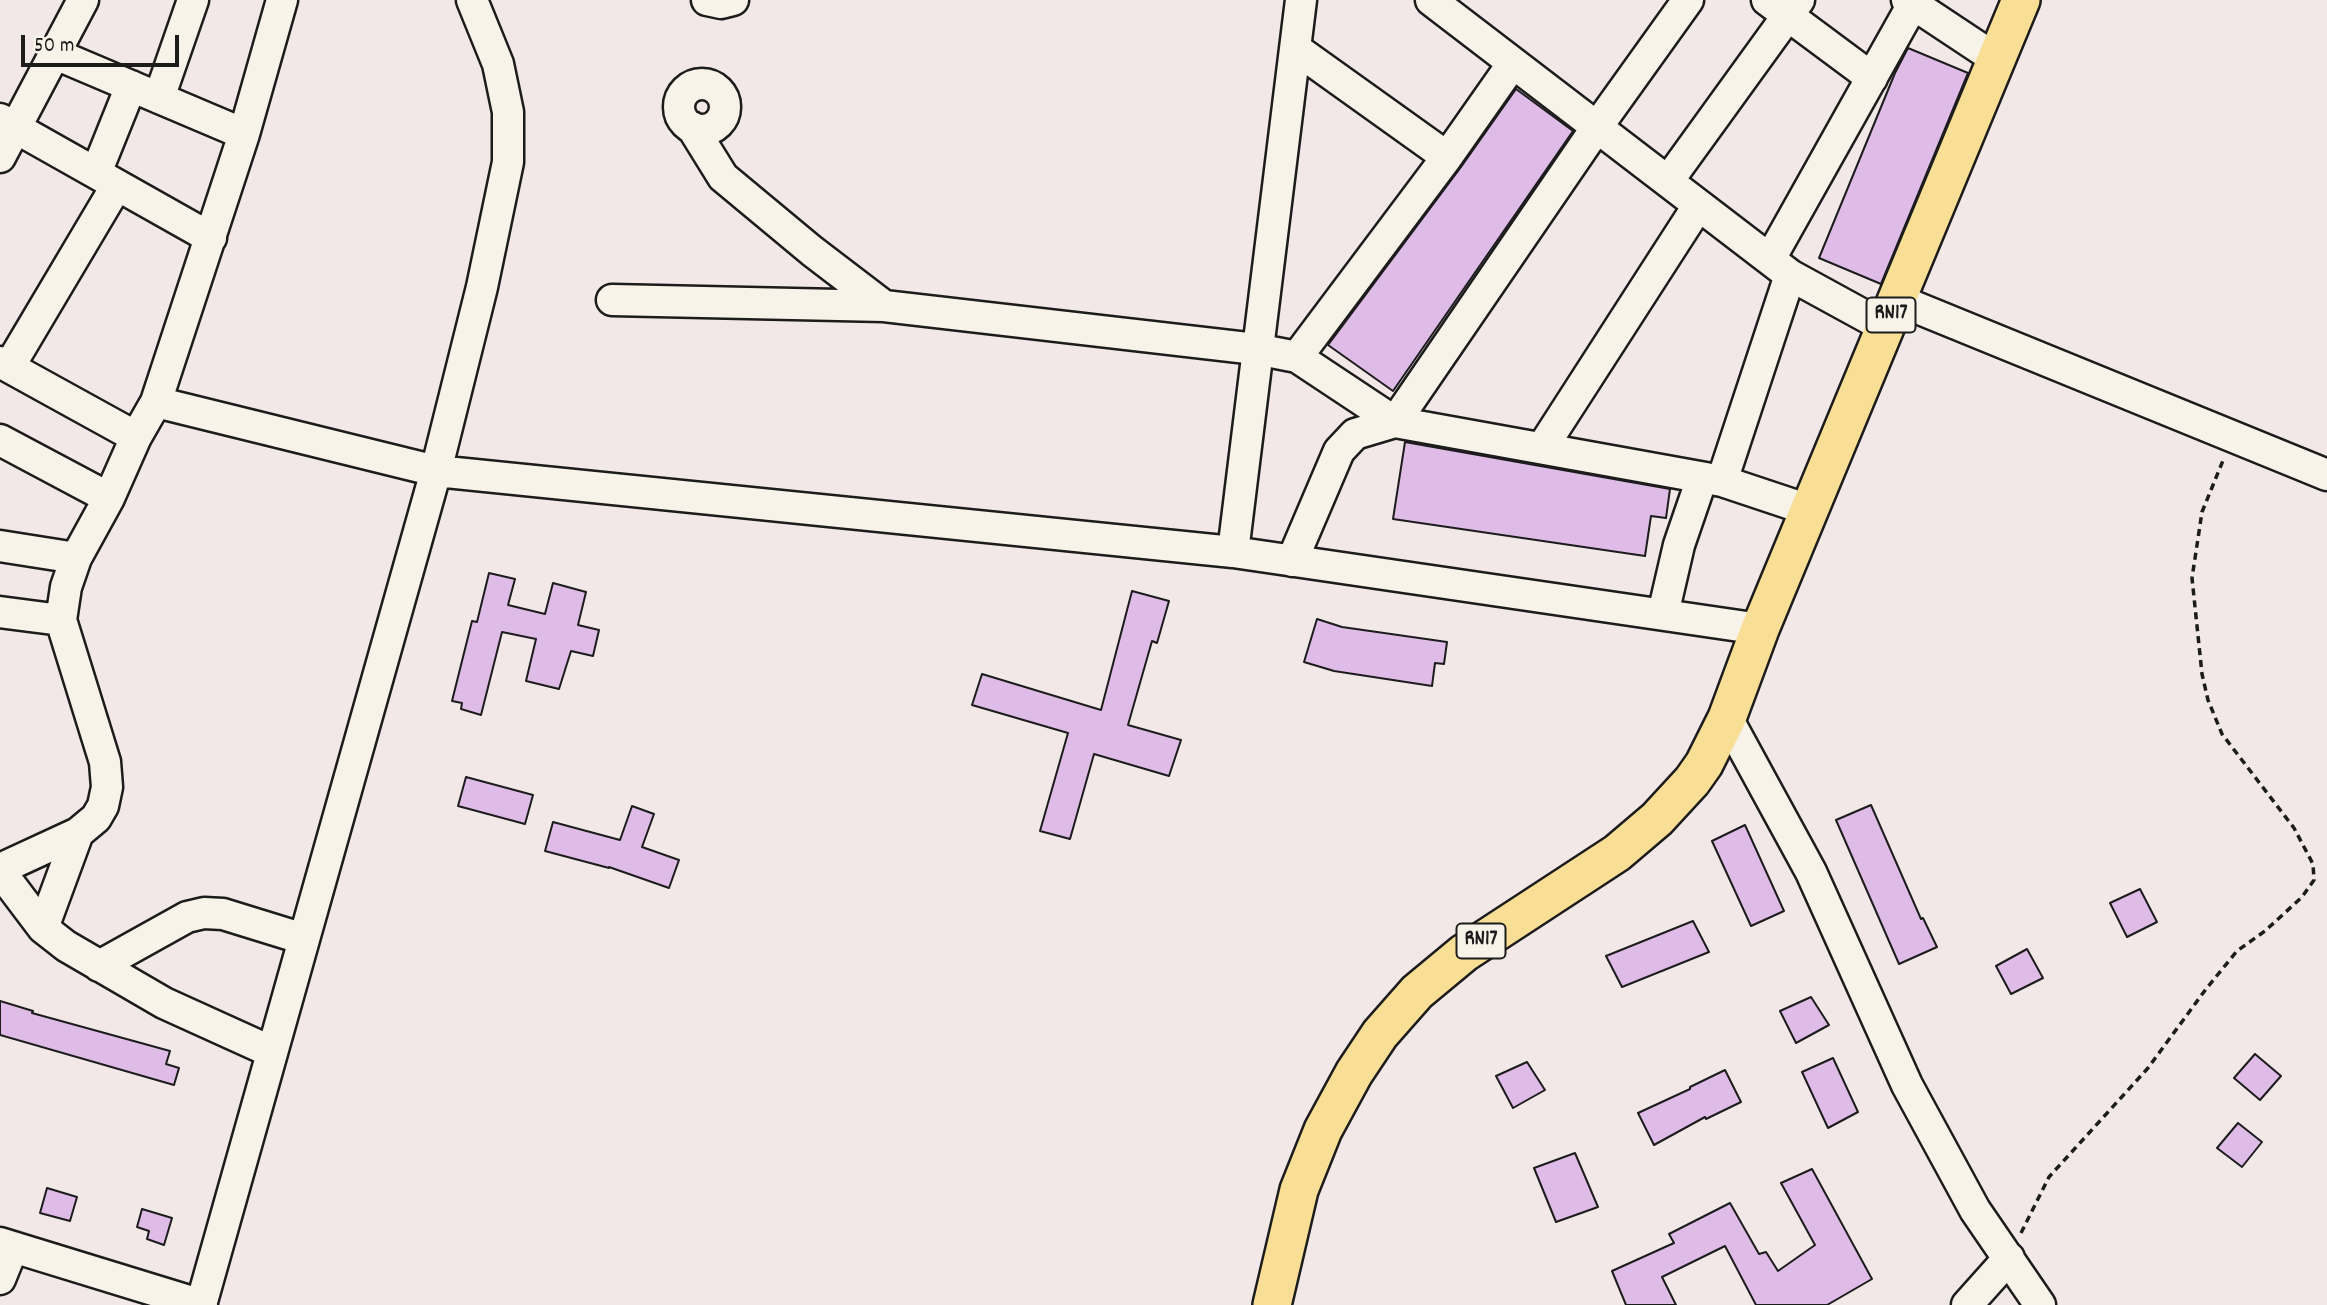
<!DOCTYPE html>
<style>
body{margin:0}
#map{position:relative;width:2327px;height:1305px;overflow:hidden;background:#f2e8e8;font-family:Dekko,sans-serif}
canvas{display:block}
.scale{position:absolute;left:21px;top:35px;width:158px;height:32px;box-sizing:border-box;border:4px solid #1c1c1c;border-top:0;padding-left:9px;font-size:21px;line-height:24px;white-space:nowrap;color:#1c1c1c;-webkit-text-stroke:5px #f7f3e8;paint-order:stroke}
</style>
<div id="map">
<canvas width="2327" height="1305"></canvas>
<div class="scale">50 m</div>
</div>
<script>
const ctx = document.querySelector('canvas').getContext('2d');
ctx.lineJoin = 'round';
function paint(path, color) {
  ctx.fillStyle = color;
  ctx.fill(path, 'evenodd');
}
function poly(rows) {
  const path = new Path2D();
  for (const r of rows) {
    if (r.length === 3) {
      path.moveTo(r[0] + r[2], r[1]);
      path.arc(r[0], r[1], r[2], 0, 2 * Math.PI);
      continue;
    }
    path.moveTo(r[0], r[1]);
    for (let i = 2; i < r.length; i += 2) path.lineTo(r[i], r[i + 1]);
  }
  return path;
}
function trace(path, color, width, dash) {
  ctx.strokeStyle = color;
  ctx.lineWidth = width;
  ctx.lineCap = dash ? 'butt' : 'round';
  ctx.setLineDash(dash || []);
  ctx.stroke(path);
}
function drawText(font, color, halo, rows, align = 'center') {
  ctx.font = font + ' Dekko,sans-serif';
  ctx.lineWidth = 6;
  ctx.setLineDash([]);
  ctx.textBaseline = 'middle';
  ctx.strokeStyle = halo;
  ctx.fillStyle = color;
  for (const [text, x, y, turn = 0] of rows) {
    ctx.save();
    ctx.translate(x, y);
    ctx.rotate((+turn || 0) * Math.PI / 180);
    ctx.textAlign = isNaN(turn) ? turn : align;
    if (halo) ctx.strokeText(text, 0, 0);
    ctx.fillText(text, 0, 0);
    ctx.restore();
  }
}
const building = poly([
 [1908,48,1968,73,1881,284,1819,258,1895,73,1908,48],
 [1516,89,1573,131,1393,391,1328,345,1461,167,1516,89],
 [1405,442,1670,489,1666,518,1651,516,1645,556,1393,519,1405,442],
 [489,573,515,579,508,605,545,614,553,583,586,592,578,625,599,630,593,656,571,651,559,689,526,681,536,639,502,632,481,715,461,709,462,703,452,701,472,621,477,622,489,573],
 [1132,591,1169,601,1157,643,1152,641,1128,725,1181,740,1169,776,1094,754,1070,839,1040,831,1068,733,972,705,982,674,1101,710,1132,591],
 [1317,619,1342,627,1447,642,1444,664,1435,663,1432,686,1334,671,1304,662,1317,619],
 [466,777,533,795,525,824,458,806,466,777],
 [1871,805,1921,919,1923,918,1937,947,1899,964,1836,820,1871,805],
 [632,806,654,814,642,847,679,860,669,888,609,867,609,868,545,851,553,822,620,840,632,806],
 [1745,825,1784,911,1751,926,1712,841,1745,825],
 [2140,889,2157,922,2127,937,2110,903,2140,889],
 [1693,921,1709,952,1622,987,1606,956,1693,921],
 [2027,949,2043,978,2011,994,1996,966,2027,949],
 [1811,997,1829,1025,1796,1043,1780,1011,1811,997],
 [0,1001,33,1011,32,1013,170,1051,166,1064,179,1068,174,1085,0,1035,0,1001],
 [2255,1054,2281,1076,2260,1100,2234,1078,2255,1054],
 [1833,1058,1858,1112,1828,1128,1802,1072,1833,1058],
 [1527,1062,1545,1090,1513,1108,1496,1076,1527,1062],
 [1725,1070,1741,1102,1706,1119,1705,1117,1654,1145,1638,1113,1690,1089,1690,1087,1725,1070],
 [2238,1123,2262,1142,2242,1167,2217,1148,2238,1123],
 [1575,1153,1598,1207,1556,1222,1534,1168,1575,1153],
 [1812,1169,1872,1279,1827,1305,1756,1305,1725,1246,1662,1277,1676,1305,1626,1305,1612,1271,1674,1243,1669,1234,1730,1203,1759,1254,1766,1252,1778,1271,1815,1245,1781,1183,1812,1169],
 [47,1188,77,1197,70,1221,40,1213,47,1188],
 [142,1209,172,1218,164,1245,147,1239,149,1231,137,1227,142,1209]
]);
paint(building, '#dfbce8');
trace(building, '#1c1c1c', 2);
const minor = poly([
 [707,0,721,3,733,0],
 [1431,0,1790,275,1885,327],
 [1767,0,1872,78],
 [1907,0,1996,59],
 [1296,49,1447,157,1297,357],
 [53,53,244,134],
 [702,107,23],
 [159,98,193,0],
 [0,119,211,238],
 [692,127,723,177,812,251,884,306],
 [0,157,83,0],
 [1447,157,1513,63],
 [96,173,131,86],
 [1668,181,1799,0],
 [1770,259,1913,4],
 [612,300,884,306,1256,349,1297,357,1395,422,1722,481,1809,510],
 [1898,300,2327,475],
 [0,362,136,437],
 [9,367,117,185],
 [156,402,436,471,1233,552,1760,629],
 [0,440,109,498],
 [1542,448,1698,206],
 [1722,481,1790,275],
 [0,546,76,558],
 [1233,552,1301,0],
 [1292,561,1339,451,1355,434,1395,422,1597,127,1688,0],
 [0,612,61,620],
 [1663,614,1679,545,1702,478],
 [1727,718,1811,872,1907,1085,1975,1210,2040,1305],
 [0,869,78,833,96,818,103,806,107,787,105,762,61,620,66,587,76,558,109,498,136,437,156,402,244,134,282,0],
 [0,871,43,928,66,946,164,1003,272,1052],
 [43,928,78,833],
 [99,966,187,917,204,913,223,914,304,939],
 [0,1243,202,1305],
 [0,1279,13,1247],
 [201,1305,436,471,482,287,508,162,508,112,498,64,472,0],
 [1967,1305,2009,1258]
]);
const major = poly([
 [1272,1305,1299,1190,1323,1130,1354,1073,1380,1034,1417,992,1464,953,1617,853,1657,819,1692,781,1704,764,1727,718,1760,629,2021,0]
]);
trace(minor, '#1c1c1c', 35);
trace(major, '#1c1c1c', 42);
trace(poly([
 [2021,1233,2049,1177,2148,1068,2206,989,2237,951,2265,931,2302,897,2314,880,2313,864,2294,828,2222,734,2208,700,2202,674,2192,578,2202,512,2224,458]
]), '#1c1c1c', 3.5, [7, 5]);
trace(minor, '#f7f3e8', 30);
trace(major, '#f9df96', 37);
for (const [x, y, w] of [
 [1891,315,49],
 [1481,941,49]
]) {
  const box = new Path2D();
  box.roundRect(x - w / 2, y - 17.5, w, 35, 5);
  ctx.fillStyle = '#f7f3e8';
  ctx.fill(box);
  trace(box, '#1c1c1c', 2);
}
drawText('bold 21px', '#1c1c1c', null, [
 ["RN17",1891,315],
 ["RN17",1481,941]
]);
</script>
